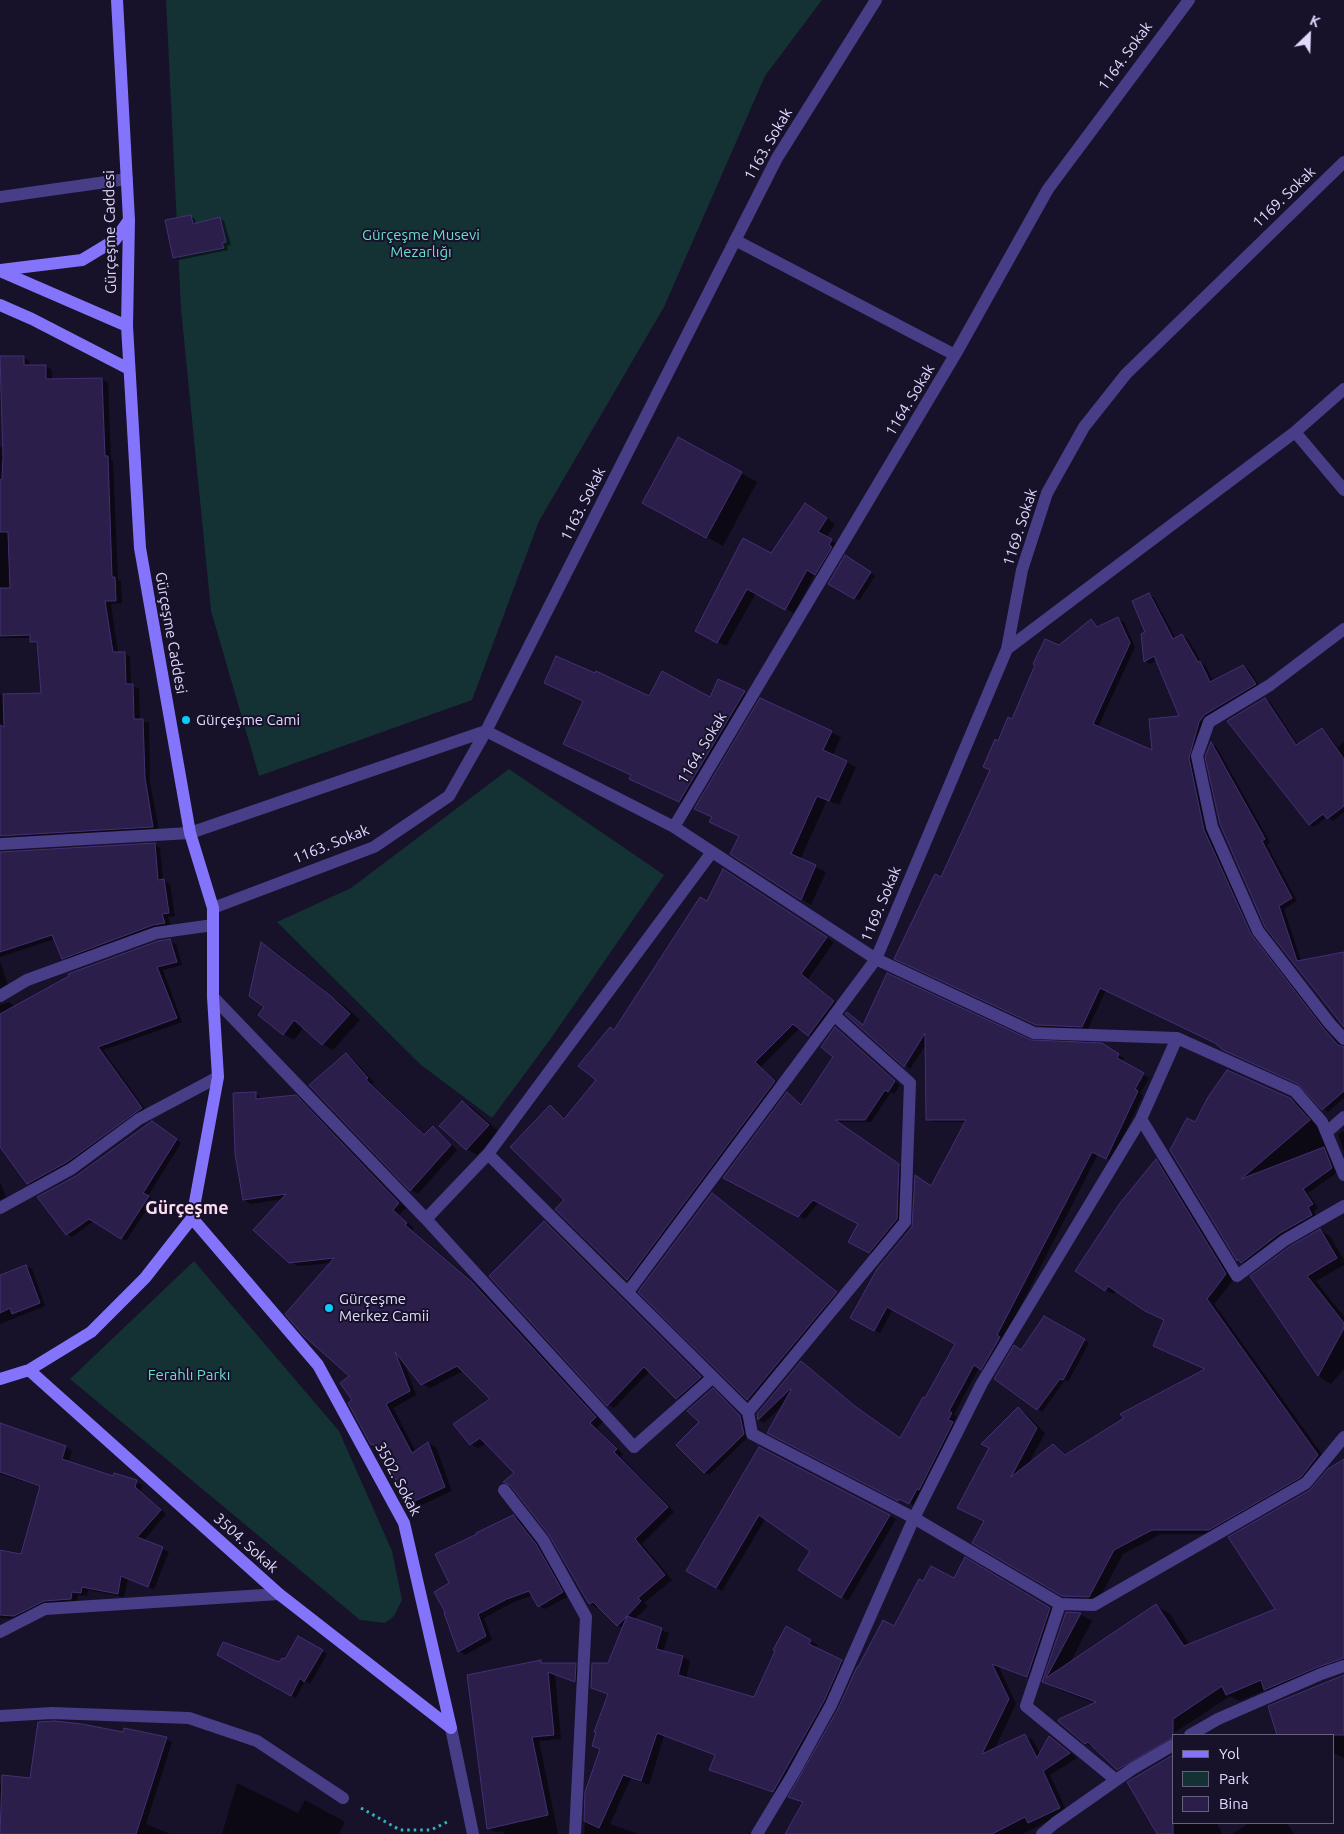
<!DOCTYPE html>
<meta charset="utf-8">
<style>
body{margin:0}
#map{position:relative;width:1344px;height:1834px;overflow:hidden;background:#171129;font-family:Ubuntu,sans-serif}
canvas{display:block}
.legend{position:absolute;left:1172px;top:1734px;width:162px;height:90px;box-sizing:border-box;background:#171129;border:1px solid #68617e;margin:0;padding:6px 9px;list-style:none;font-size:15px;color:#e2dafe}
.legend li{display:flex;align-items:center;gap:10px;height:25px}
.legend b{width:25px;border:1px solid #68617e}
.north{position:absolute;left:1284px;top:10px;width:50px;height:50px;-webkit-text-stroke:4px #171129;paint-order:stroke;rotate:24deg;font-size:14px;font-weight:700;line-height:20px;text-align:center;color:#e2dafe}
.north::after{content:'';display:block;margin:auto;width:18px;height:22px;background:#e2dafe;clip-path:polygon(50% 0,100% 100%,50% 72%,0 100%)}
</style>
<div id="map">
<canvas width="1344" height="1834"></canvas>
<ul class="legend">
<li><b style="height:6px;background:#8474fb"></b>Yol</li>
<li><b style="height:14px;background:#143133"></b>Park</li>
<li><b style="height:14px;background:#2b1e4a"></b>Bina</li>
</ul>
<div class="north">K</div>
</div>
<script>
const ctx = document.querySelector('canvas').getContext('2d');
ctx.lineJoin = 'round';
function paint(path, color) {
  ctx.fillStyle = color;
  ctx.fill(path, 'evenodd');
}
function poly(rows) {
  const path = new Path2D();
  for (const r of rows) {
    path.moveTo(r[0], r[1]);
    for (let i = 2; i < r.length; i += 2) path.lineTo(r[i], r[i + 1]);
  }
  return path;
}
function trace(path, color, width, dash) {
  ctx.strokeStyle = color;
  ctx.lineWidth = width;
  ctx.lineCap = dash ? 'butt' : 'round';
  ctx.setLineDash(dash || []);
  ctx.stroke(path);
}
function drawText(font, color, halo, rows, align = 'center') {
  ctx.font = font + ' Ubuntu,sans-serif';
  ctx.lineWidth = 4;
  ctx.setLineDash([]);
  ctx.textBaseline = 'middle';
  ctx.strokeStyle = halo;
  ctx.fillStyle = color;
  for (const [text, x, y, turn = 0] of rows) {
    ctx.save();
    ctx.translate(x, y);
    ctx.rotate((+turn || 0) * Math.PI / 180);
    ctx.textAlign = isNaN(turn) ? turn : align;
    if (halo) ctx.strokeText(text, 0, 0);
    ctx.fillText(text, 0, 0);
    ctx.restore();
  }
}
paint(poly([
 [166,0,822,0,765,76,664,307,539,521,472,700,259,776,211,611,181,309],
 [509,769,664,875,552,1037,492,1118,421,1065,277,922,351,888],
 [194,1261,339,1431,392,1551,402,1600,394,1616,385,1623,360,1620,70,1379]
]), '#143133');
paint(poly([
 [190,216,195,219,196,224,219,218,224,221,231,245,227,246,228,250,179,260,174,257],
 [23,357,29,361,30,367,46,366,52,370,52,381,102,379,108,383,111,460,113,461,118,580,121,581,122,603,111,604,118,653,124,653,130,656,131,685,139,689,140,720,149,723,150,783,159,830,0,842,0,695,43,694,37,645,31,642,31,638,0,638,0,447,4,447,0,358],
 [741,473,757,482,723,546,660,511],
 [814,509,835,524,826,538,840,545,824,579,815,574,794,613,756,593,726,646,706,636,771,554],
 [850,560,875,576,859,601,830,583],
 [1149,594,1154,598,1176,639,1182,635,1188,639,1202,663,1206,666,1213,681,1243,666,1249,670,1261,688,1210,718,1195,757,1210,834,1257,940,1330,1034,1344,1048,1344,1098,1328,1112,1323,1109,1300,1084,1106,990,1088,1029,1043,1028,902,961,942,878,991,770,998,742,1059,646,1091,621,1099,627,1118,619,1124,622,1135,647,1098,727,1153,752,1181,717,1157,660,1150,664,1145,661],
 [596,675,650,697,711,699,719,681,755,698,690,807,641,784,632,776,575,749],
 [1265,699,1270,702,1298,745,1322,729,1326,732,1338,748,1344,741,1344,812,1333,821,1327,817,1314,827,1309,824],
 [831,732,841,737,833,755,856,767,839,805,827,800,800,860,826,872,811,905,732,854],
 [1211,744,1216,746,1270,842,1267,845,1297,901,1284,909,1301,961,1344,953,1344,1025,1266,926],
 [154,844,160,848,163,880,170,884,175,916,168,917,171,926,69,961,63,958,55,939,0,957,0,853],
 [730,874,834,942,808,979,841,1006,816,1040,800,1028,761,1067,782,1086,635,1283,627,1279,565,1200,550,1107,566,1119,598,1080,615,1031,707,903],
 [170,941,176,944,182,965,163,970,182,1022,103,1050,147,1112,34,1186,28,1183,0,1145,0,1005,9,1002,15,1007],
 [262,944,272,949,342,1004,360,1020,333,1050,323,1044,304,1027,294,1040,284,1034,266,1007],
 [0,961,9,988,0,994],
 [847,1013,864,1026,1031,1042,1101,1045,1124,1058,1122,1062,1149,1078,1140,1094,1143,1095,1112,1161,1098,1154,987,1372,979,1367,954,1415,957,1417,953,1424,958,1427,915,1506,906,1501,905,1503,774,1435,785,1403,764,1423,759,1420,758,1415,801,1362,861,1411,901,1439,926,1400,956,1344,893,1309,880,1333,851,1318,913,1227,931,1187,966,1122,933,1122,928,1119,927,1043,910,1069],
 [836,1029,900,1085,894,1094,891,1092,871,1122,837,1122,904,1169,902,1222,875,1255,849,1242,859,1223,819,1202,805,1219,730,1181,787,1094,802,1105,834,1057],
 [347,1055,353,1059,374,1082,372,1084,425,1135,433,1128,439,1132,457,1150,418,1194,411,1190,311,1085],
 [256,1094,263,1100,295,1096,303,1101,406,1208,399,1215,414,1228,412,1230,480,1287,603,1422,597,1428,623,1454,621,1457,674,1512,642,1544,672,1580,644,1603,648,1606,634,1620,669,1633,663,1652,683,1657,690,1661,686,1679,755,1698,787,1628,818,1645,816,1649,849,1665,781,1795,718,1774,711,1770,716,1755,664,1736,649,1785,631,1778,610,1824,638,1834,584,1834,587,1792,601,1750,593,1746,597,1733,595,1732,609,1695,592,1687,609,1664,623,1628,617,1625,599,1607,597,1608,590,1603,516,1474,487,1443,478,1448,471,1444,492,1399,463,1371,430,1388,422,1384,404,1362,416,1395,393,1408,416,1452,428,1443,436,1447,452,1491,415,1508,407,1504,392,1468,377,1447,372,1444,354,1401,331,1263,298,1266,290,1262,283,1199,251,1204,244,1200],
 [1289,1099,1297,1103,1321,1131,1338,1172,1308,1193,1318,1208,1314,1211,1318,1219,1248,1266,1238,1260,1171,1150,1195,1123],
 [463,1102,473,1108,499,1132,477,1155,467,1149],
 [157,1126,181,1143,148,1196,153,1200,126,1241,94,1221,72,1237,67,1234,39,1197,76,1177],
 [1342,1131,1344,1132,1344,1151,1338,1135],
 [1157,1161,1165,1166,1234,1279,1214,1304,1326,1460,1309,1481,1217,1534,1161,1534,1123,1554,1098,1601,1072,1600,974,1542,985,1521,1018,1409,1026,1414,1045,1433,1028,1465,1054,1445,1067,1455,1207,1369,1165,1320,1116,1290,1114,1294,1105,1290],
 [0,1182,6,1197,0,1200],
 [720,1199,844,1297,756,1404,748,1399,640,1292],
 [544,1223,550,1226,706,1381,683,1402,677,1398,650,1371,614,1408,608,1405],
 [1320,1230,1330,1236,1344,1260,1344,1265,1316,1281,1344,1317,1344,1369,1331,1384,1321,1378,1252,1277],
 [26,1266,32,1269,45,1306,0,1324,0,1276],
 [1045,1317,1089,1343,1068,1382,1065,1380,1042,1412,1037,1409,1022,1351],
 [713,1390,745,1420,748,1437,709,1475,704,1472,701,1423],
 [0,1424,66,1447,72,1451,68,1463,114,1477,115,1474,143,1485,140,1492,166,1514,143,1541,169,1552,154,1589,128,1579,124,1597,88,1590,87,1596,78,1595,77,1602,21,1619,0,1618,0,1549,23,1554,41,1487,0,1474],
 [759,1448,896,1519,848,1601,800,1570,812,1551,766,1518,722,1591,688,1571],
 [1344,1460,1344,1669,1328,1663,1322,1673,1277,1697,1266,1690,1239,1701,1230,1696,1174,1733,1173,1750,1130,1776,1117,1769,1098,1750,1085,1743,1096,1704,1057,1689,1044,1682,1080,1614,1092,1621,1070,1663,1156,1606,1169,1613,1190,1645,1277,1610,1311,1491],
 [513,1516,520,1520,542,1549,569,1596,545,1609,539,1606,533,1595,514,1602,484,1618,492,1640,465,1655,459,1651,451,1584],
 [965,1559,1058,1613,1035,1680,999,1667,1016,1704,994,1750,1025,1736,1033,1740,1040,1754,1050,1737,1077,1758,1050,1775,1067,1812,1022,1834,786,1834,803,1803,790,1797,924,1583,954,1580],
 [298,1638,327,1654,310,1684,305,1681,296,1698,219,1654,279,1664,285,1661],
 [540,1661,546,1664,575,1664,583,1669,582,1685,555,1675,561,1739,539,1741,558,1834,504,1834,503,1831,496,1832,488,1828],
 [1344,1691,1344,1758,1334,1753,1333,1735,1278,1735,1270,1707],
 [124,1733,166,1739,172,1742,146,1824,170,1834,0,1834,0,1784,32,1779],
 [237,1783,298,1813,305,1800,345,1822,339,1834,222,1834],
 [1173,1823,1217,1823,1222,1834,1159,1834],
 [1249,1823,1287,1823,1294,1834,1232,1834]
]), '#0007');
const building = poly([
 [191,215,193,224,220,217,226,242,222,243,224,248,173,258,165,220,191,215],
 [0,356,24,356,24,365,46,365,46,379,102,378,105,456,108,456,112,577,115,577,116,601,105,601,113,652,125,652,126,684,133,684,134,719,143,719,145,778,153,827,0,836,0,725,4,727,3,694,41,693,37,642,30,642,30,635,0,636,0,588,10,588,8,532,0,532,0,480,2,479,3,458,0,356],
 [678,437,742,472,706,538,642,503,678,437],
 [805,503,827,518,818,532,832,539,829,545,832,547,815,575,807,570,785,610,747,589,717,643,695,631,743,538,771,553,805,503],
 [845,555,871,572,854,599,828,584,845,555],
 [1149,593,1173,639,1182,634,1198,662,1200,661,1210,682,1243,665,1256,684,1204,715,1199,722,1189,758,1204,830,1251,934,1324,1029,1338,1045,1344,1047,1344,1091,1322,1110,1298,1084,1223,1050,1215,1043,1100,988,1082,1027,1036,1025,894,959,935,874,941,877,990,770,983,767,995,739,998,741,1008,717,1012,719,1035,665,1033,664,1045,639,1059,645,1091,619,1097,627,1118,617,1130,643,1093,724,1152,750,1149,719,1179,716,1154,656,1144,662,1141,634,1145,632,1132,601,1149,593],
 [556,656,595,673,596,671,649,696,662,671,710,697,718,679,745,691,679,802,629,779,631,775,563,744,583,701,544,683,556,656],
 [760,698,832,731,823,750,847,761,829,801,817,796,791,854,816,865,801,900,730,854,739,836,709,822,712,817,694,809,760,698],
 [1265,698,1296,745,1322,728,1344,759,1344,806,1327,819,1323,814,1309,825,1227,721,1265,698],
 [1211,742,1265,839,1262,841,1292,898,1279,906,1297,961,1344,952,1344,1027,1265,927,1220,824,1205,757,1211,742],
 [155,843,158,880,164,879,169,913,162,914,165,923,153,925,62,959,52,935,0,952,0,852,155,843],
 [723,869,827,937,801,974,834,1001,808,1036,793,1024,755,1062,775,1081,627,1280,555,1209,564,1200,510,1147,550,1105,564,1119,596,1080,578,1066,610,1027,614,1030,700,897,707,901,723,869],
 [170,939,177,962,157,967,177,1018,98,1047,142,1108,67,1162,27,1184,0,1147,0,1014,69,976,68,974,158,941,170,939],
 [261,942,332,997,350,1014,322,1045,294,1020,283,1035,258,1015,264,1007,249,996,261,942],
 [887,973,1031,1040,1102,1043,1119,1054,1117,1058,1144,1073,1135,1089,1138,1091,1106,1159,1092,1152,997,1335,1000,1337,981,1370,974,1365,949,1411,952,1413,948,1420,953,1422,919,1490,917,1489,909,1504,899,1499,898,1501,767,1433,791,1390,790,1389,758,1420,757,1414,801,1361,856,1407,900,1438,923,1397,925,1398,955,1344,887,1307,874,1331,850,1318,877,1269,912,1227,915,1175,931,1186,966,1120,926,1120,925,1033,904,1067,845,1014,847,1012,863,1025,887,973],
 [835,1027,895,1081,888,1092,885,1090,865,1120,835,1120,899,1164,897,1219,869,1253,848,1242,858,1224,813,1200,798,1217,723,1178,787,1092,801,1105,833,1057,821,1047,835,1027],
 [346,1053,368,1078,366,1080,424,1135,433,1126,451,1145,410,1191,309,1085,346,1053],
 [1227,1070,1290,1098,1310,1120,1241,1179,1324,1147,1332,1168,1303,1189,1313,1204,1308,1207,1312,1215,1280,1233,1241,1263,1238,1259,1237,1261,1170,1150,1187,1118,1195,1122,1208,1097,1227,1070],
 [256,1092,256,1099,296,1095,399,1203,393,1210,407,1223,405,1225,472,1282,596,1417,590,1423,617,1449,614,1452,668,1507,635,1539,665,1575,638,1598,641,1601,627,1616,662,1628,656,1649,683,1656,678,1675,754,1697,775,1651,773,1650,786,1626,811,1640,809,1644,842,1660,824,1701,773,1792,709,1770,715,1755,657,1733,641,1781,623,1775,599,1828,584,1821,585,1792,600,1749,592,1746,596,1732,594,1732,608,1694,591,1688,592,1663,608,1663,627,1616,617,1626,593,1602,589,1604,549,1535,510,1485,503,1482,514,1473,480,1438,470,1445,453,1424,490,1399,457,1366,421,1385,395,1352,410,1391,386,1404,412,1453,428,1442,445,1487,406,1505,391,1469,373,1444,371,1445,348,1403,352,1400,340,1383,349,1376,304,1336,285,1314,334,1258,289,1263,253,1230,286,1194,243,1200,235,1154,233,1093,256,1092],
 [462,1101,489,1125,466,1150,439,1126,462,1101],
 [152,1121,177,1139,143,1193,149,1196,121,1239,89,1219,66,1235,37,1197,76,1176,152,1121],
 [1156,1159,1226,1274,1207,1299,1318,1455,1301,1477,1209,1530,1152,1530,1114,1550,1089,1597,1062,1596,972,1543,984,1521,957,1508,989,1448,981,1444,1018,1407,1037,1428,1011,1477,1053,1444,1065,1455,1124,1418,1120,1414,1205,1369,1153,1346,1164,1320,1145,1311,1108,1286,1105,1291,1075,1271,1120,1203,1156,1159],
 [712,1193,837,1292,747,1400,638,1292,712,1193],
 [544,1221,701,1377,676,1399,644,1367,607,1406,489,1276,544,1221],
 [1320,1229,1337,1258,1307,1276,1344,1323,1344,1328,1318,1376,1250,1276,1289,1247,1320,1229],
 [26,1265,40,1303,12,1314,10,1308,0,1313,0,1275,26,1265],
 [1044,1316,1085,1339,1063,1380,1060,1379,1037,1410,994,1379,1014,1345,1021,1350,1044,1316],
 [713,1388,740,1416,744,1434,704,1473,676,1445,699,1422,687,1411,713,1388],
 [0,1423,66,1446,62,1459,113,1476,114,1473,137,1480,135,1487,161,1510,137,1537,163,1547,148,1587,121,1576,118,1594,82,1587,81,1593,72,1592,71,1599,44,1601,14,1616,0,1615,0,1550,21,1554,40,1486,0,1472,0,1423],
 [759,1447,890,1515,841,1598,798,1570,810,1551,759,1515,716,1588,686,1571,759,1447],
 [1344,1459,1344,1658,1318,1667,1264,1690,1261,1680,1226,1695,1222,1686,1173,1719,1173,1737,1117,1770,1088,1742,1085,1744,1058,1721,1059,1719,1096,1702,1042,1682,1066,1612,1081,1613,1046,1678,1156,1604,1184,1646,1275,1609,1228,1537,1310,1490,1328,1469,1344,1459],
 [513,1515,536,1544,563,1592,538,1607,529,1591,507,1599,478,1614,486,1636,458,1652,444,1613,445,1612,434,1592,449,1583,435,1554,477,1534,476,1533,513,1515],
 [965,1557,1050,1608,1027,1677,992,1664,1009,1699,982,1754,1025,1734,1037,1758,1049,1736,1070,1753,1043,1771,1060,1808,1028,1823,1025,1817,992,1834,785,1834,803,1802,788,1797,838,1709,857,1667,858,1667,883,1620,894,1626,919,1579,923,1581,931,1566,954,1578,965,1557],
 [298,1636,323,1650,304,1682,300,1678,291,1696,217,1655,223,1642,279,1662,282,1658,285,1659,298,1636],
 [541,1660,541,1663,576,1663,575,1682,548,1672,554,1735,532,1737,548,1815,487,1829,467,1675,541,1660],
 [1344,1675,1344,1735,1277,1735,1268,1706,1344,1675],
 [55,1721,82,1724,123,1732,124,1728,167,1737,136,1834,0,1834,2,1775,30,1778,38,1722,55,1721],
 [1173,1755,1173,1834,1157,1834,1127,1782,1173,1755]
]);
paint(building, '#2b1e4a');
trace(building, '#443075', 1);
trace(poly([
 [361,1808,400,1830,431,1830,447,1822]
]), '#34b4b9', 3, [2.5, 4]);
trace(poly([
 [0,197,127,179],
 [735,240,955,355],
 [1295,432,1344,490],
 [1344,629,1270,685,1209,722,1197,756,1212,827,1258,931,1330,1024,1344,1039],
 [1007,649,1295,432,1344,389],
 [674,827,955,355,1048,189,1189,0],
 [0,844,190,833,486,731,674,827,876,959,1034,1033,1177,1038,1295,1091,1322,1122,1344,1175],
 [213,908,374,847,449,796,486,731,777,158,876,0],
 [0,996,27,980,156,933,213,925],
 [213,997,426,1219,634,1447,713,1377],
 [834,1015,910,1083,905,1222,748,1412,752,1434,914,1518,1060,1604,1094,1605,1306,1483,1344,1437],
 [1141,1119,1177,1038],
 [1327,1132,1344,1117],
 [488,1154,748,1412],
 [0,1208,71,1169,139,1119,218,1077],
 [426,1219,488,1154,712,852],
 [628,1292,876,959,1007,649,1022,570,1047,493,1084,427,1126,374,1344,162],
 [504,1490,543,1540,586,1617,575,1834],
 [1060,1604,1026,1706,1116,1780],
 [0,1632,45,1609,279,1594],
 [0,1716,52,1713,189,1718,257,1741,343,1798],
 [451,1728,473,1834],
 [1190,1735,1218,1719,1321,1674,1344,1666],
 [757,1834,793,1774,831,1705,914,1518,982,1383,1141,1119,1237,1276,1285,1240,1344,1206],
 [1042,1834,1055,1823,1132,1769,1173,1745]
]), '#473e87', 12);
trace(poly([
 [0,270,82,260,115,240,129,220],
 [0,271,127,326],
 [0,305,32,319,129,369],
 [192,1218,318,1365,404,1523,451,1728],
 [29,1370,279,1594,451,1728],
 [0,1379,29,1370,91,1332,145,1278,192,1218,218,1077,213,997,213,908,190,833,140,548,127,326,129,220,117,0]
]), '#8474fb', 12);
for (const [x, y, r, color] of [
 [186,720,5,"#0ccbf9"],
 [329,1308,5,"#0ccbf9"]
]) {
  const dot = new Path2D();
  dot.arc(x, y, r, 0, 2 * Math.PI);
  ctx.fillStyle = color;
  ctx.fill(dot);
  trace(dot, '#171129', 2);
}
drawText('15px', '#e2dafe', '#171129', [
 ["1164. Sokak",1125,56,-54],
 ["1163. Sokak",768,144,-60],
 ["1169. Sokak",1284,197,-44],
 ["Gürçeşme Caddesi",110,232,-91],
 ["1164. Sokak",910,400,-59],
 ["1163. Sokak",583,504,-63],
 ["1169. Sokak",1020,527,-72],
 ["Gürçeşme Caddesi",171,633,80],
 ["1164. Sokak",702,748,-59],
 ["1163. Sokak",331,844,-22],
 ["1169. Sokak",881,904,-67],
 ["3502. Sokak",398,1479,62],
 ["3504. Sokak",246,1543,42]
]);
drawText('15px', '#67decb', '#171129', [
 ["Gürçeşme Musevi",421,235],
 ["Mezarlığı",421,252],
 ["Ferahlı Parkı",189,1375]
]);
drawText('15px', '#e2dafe', '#171129', [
 ["Gürçeşme Cami",196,720],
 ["Gürçeşme",339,1299],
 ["Merkez Camii",339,1316]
], 'left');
drawText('bold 18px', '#fedcef', '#171129', [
 ["Gürçeşme",187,1208]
]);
</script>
